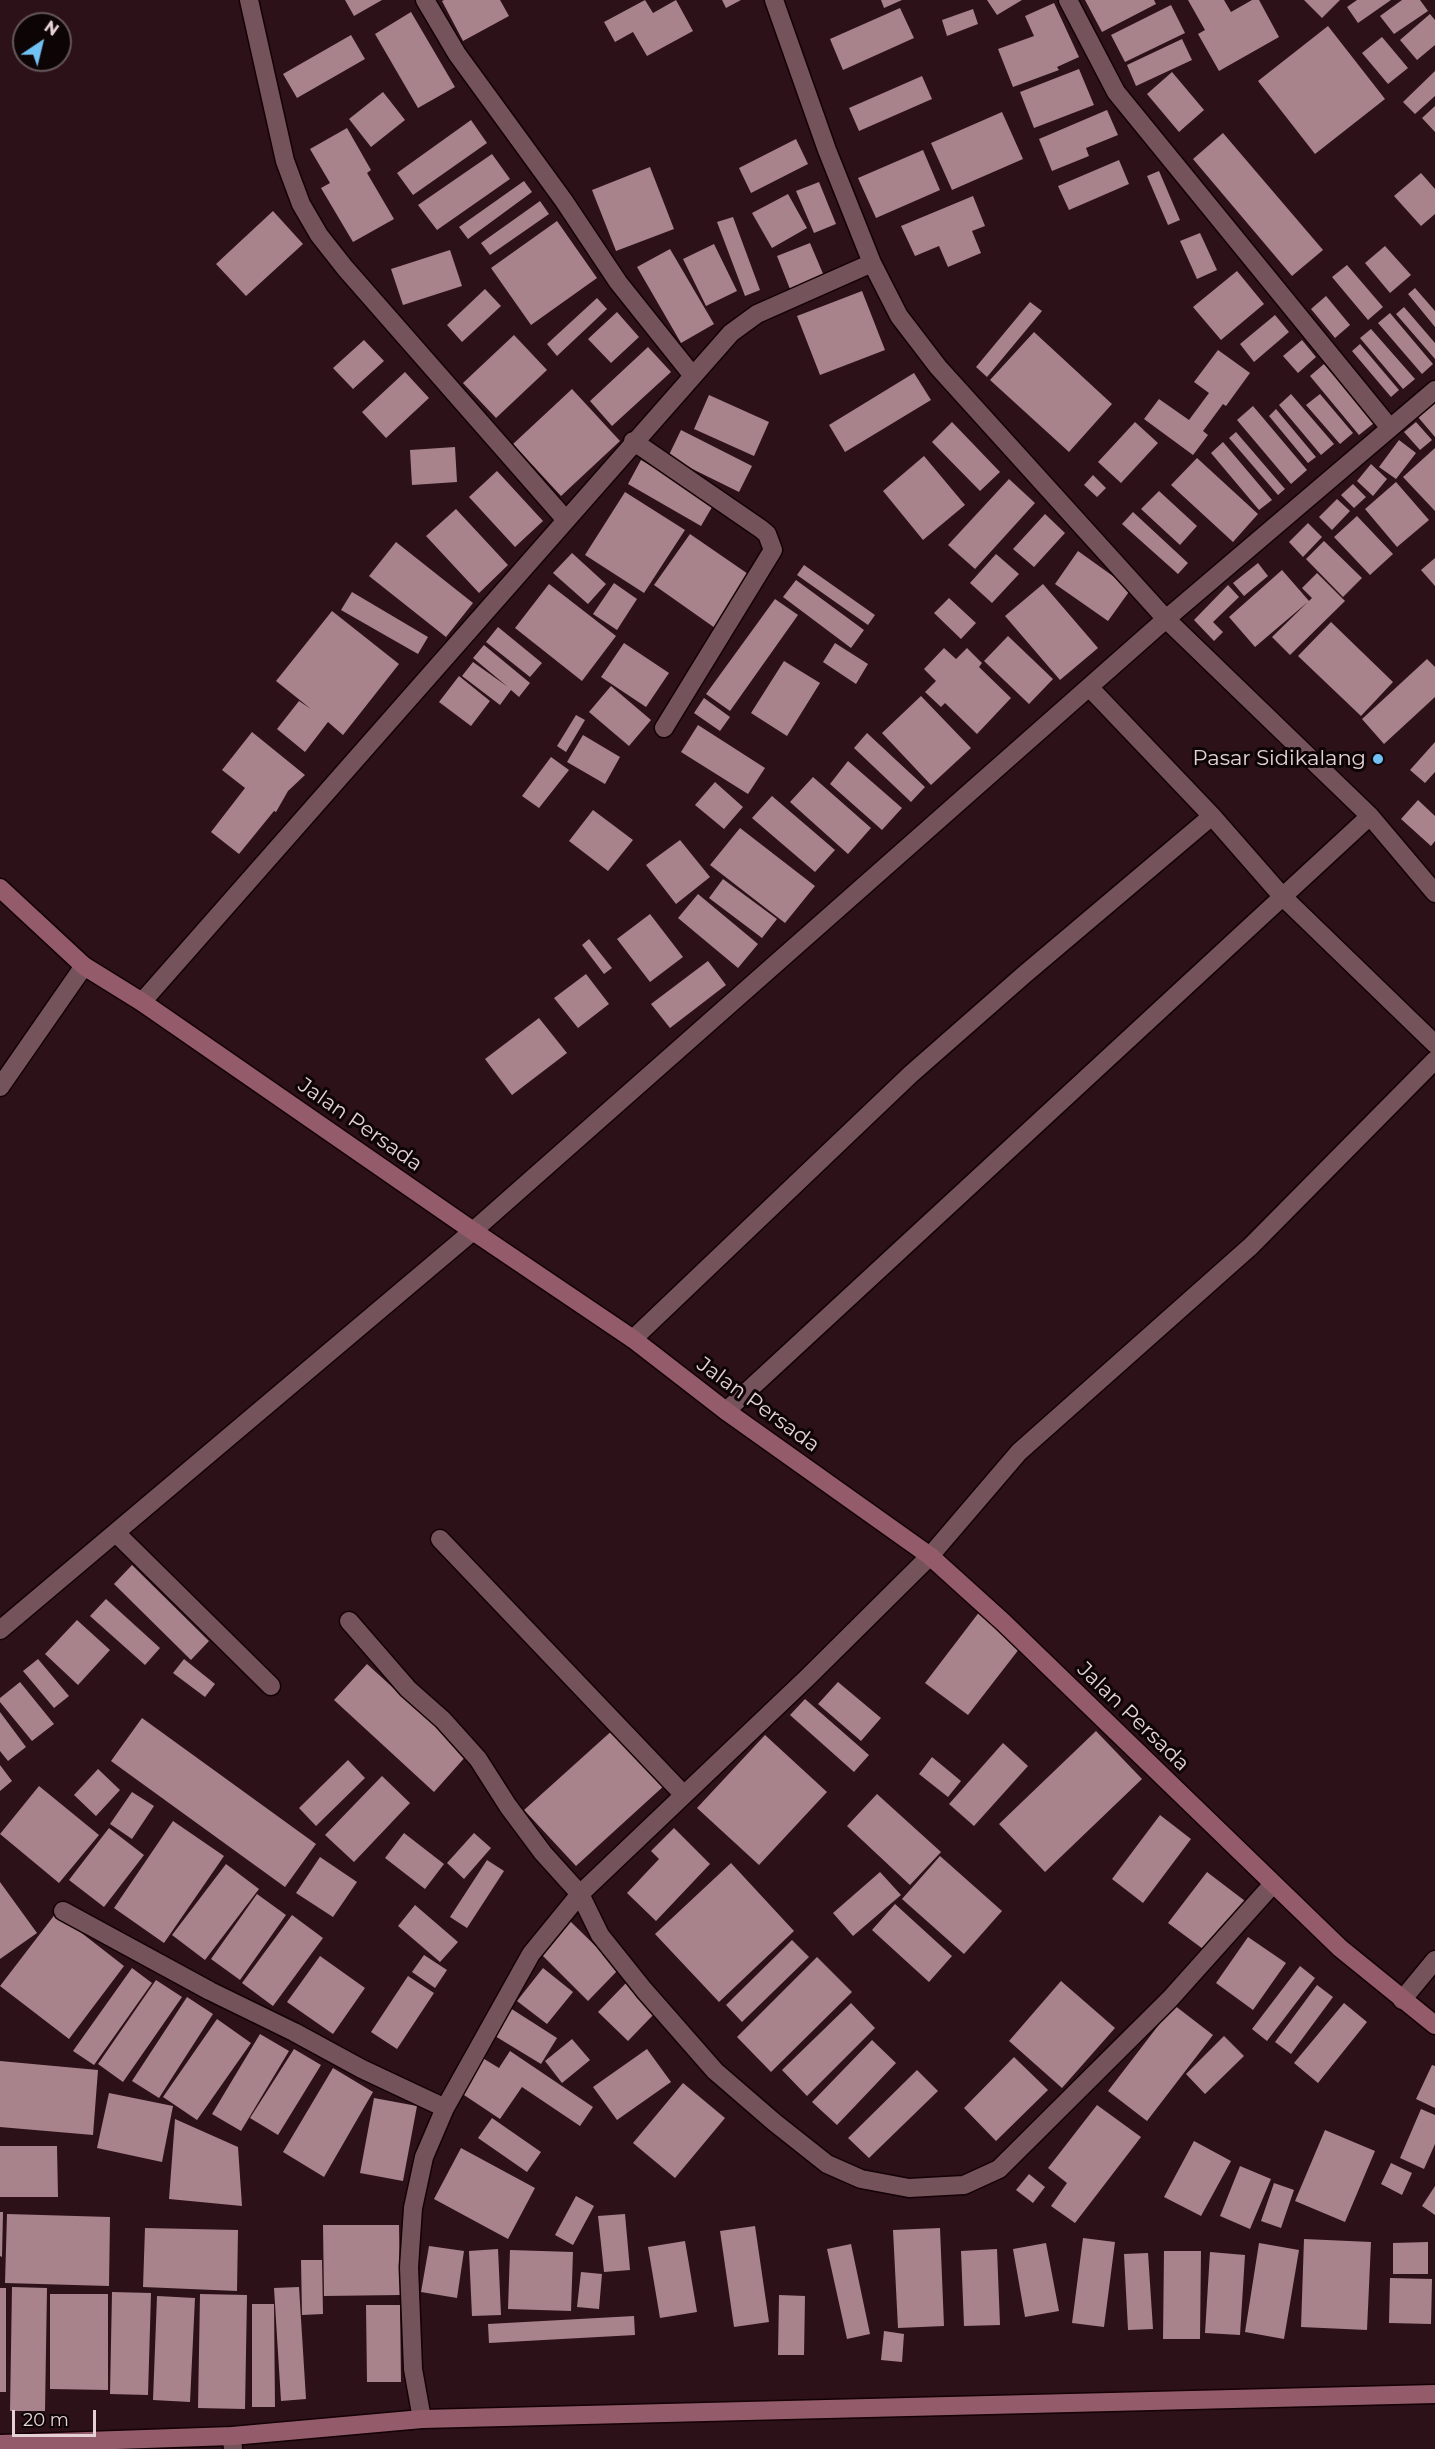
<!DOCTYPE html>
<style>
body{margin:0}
#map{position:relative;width:1435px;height:2449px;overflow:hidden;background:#2d1119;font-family:Montserrat,sans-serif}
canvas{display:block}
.north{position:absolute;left:12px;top:12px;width:60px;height:60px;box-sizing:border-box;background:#0d0405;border:2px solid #645659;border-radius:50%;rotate:35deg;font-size:16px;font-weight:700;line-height:24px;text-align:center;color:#e6d2d6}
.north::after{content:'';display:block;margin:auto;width:21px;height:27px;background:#72c1f5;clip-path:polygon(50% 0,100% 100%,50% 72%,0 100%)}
.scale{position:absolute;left:12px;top:2410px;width:84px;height:27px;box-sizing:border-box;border:3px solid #e6d2d6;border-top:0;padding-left:8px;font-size:18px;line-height:21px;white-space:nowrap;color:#e6d2d6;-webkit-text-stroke:4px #0d0405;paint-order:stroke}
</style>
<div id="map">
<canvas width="1435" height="2449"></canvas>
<div class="north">N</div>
<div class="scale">20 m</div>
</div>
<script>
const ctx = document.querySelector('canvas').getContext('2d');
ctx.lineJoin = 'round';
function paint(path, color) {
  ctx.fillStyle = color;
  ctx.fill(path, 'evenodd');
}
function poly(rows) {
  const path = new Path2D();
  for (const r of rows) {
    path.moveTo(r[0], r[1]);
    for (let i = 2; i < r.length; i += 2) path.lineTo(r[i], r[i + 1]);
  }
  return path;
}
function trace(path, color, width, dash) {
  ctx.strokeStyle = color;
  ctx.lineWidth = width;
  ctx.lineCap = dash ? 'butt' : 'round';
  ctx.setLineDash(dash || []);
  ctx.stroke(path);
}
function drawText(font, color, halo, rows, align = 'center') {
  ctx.font = font + ' Montserrat,sans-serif';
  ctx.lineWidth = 6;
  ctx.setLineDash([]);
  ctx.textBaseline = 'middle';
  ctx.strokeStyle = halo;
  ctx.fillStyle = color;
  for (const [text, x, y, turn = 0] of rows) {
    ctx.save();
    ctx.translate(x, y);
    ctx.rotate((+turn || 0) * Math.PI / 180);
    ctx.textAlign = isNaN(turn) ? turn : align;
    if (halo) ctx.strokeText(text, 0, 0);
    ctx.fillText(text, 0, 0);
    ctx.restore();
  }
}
paint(poly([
 [345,0,382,0,354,16],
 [444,0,500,0,509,16,463,41,442,1],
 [645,0,653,13,676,0,693,31,647,56,633,32,615,42,604,22],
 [722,0,741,0,726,8],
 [881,0,902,0,884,8],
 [987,0,1022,0,997,15],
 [1085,0,1154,0,1156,4,1102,32],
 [1188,0,1224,0,1231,12,1252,0,1259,0,1279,37,1219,71,1198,34,1205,30],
 [1304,0,1340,0,1322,18],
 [1357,0,1391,0,1358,23,1347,7],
 [1402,0,1420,0,1428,11,1394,34,1380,16],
 [1054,3,1079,57,1057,67,1059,70,1013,87,998,49,1034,36,1025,16],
 [1171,5,1185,33,1125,62,1111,35],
 [900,8,914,38,843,70,830,39],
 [973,9,978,24,947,36,942,20],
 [411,12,455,87,418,108,375,34],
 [1430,14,1435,20,1435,45,1417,60,1400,40],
 [1328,26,1385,99,1315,154,1258,81],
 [351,35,365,59,297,98,283,74],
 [1382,37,1408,68,1388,84,1362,53],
 [1182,39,1192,60,1136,86,1127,65],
 [1079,69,1094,105,1034,128,1020,92],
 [1435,71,1435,96,1415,114,1403,102],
 [1172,72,1204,110,1179,132,1147,94],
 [922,76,932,99,859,131,849,108],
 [383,92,405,120,371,147,349,119],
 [1435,106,1435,132,1422,118],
 [1107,110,1118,135,1086,148,1089,156,1052,171,1039,139],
 [1002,112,1023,159,952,190,931,143],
 [471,120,487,143,413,195,397,173],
 [347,128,371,170,367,173,394,219,353,242,321,188,330,183,310,149],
 [1223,133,1323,250,1292,276,1193,159],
 [796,139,808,164,751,193,739,168],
 [923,150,940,190,876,218,858,178],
 [492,154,510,179,437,230,418,205],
 [1119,160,1129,184,1069,210,1058,186],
 [650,167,674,229,616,251,592,190],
 [1159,171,1180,220,1168,225,1147,176],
 [1421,173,1435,189,1435,214,1421,226,1394,196],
 [524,181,532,192,468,239,459,227],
 [819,182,836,224,814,233,796,191],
 [788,194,807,228,772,248,752,213],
 [973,196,985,226,972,231,981,253,948,267,939,246,915,256,901,226],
 [540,201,549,214,490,255,481,243],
 [273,211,303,244,246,296,216,264],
 [733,217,760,290,745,296,717,222],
 [557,221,597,278,531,325,491,268],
 [1200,233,1217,270,1197,279,1180,241],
 [810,243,824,276,790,289,777,256],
 [714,244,737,291,706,306,683,259],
 [1385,246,1411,275,1390,293,1365,263],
 [670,249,714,324,681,343,637,267],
 [450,250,462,286,403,305,391,269],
 [1347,265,1383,307,1368,320,1332,277],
 [1237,271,1264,304,1221,340,1193,307],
 [1415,288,1435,311,1435,327,1408,294],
 [485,289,501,306,462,342,447,325],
 [862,291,885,350,820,375,797,316],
 [1326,296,1350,325,1335,338,1311,309],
 [597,298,607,309,557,356,547,344],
 [1030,302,1042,311,987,377,976,367],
 [1404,307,1435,343,1435,359,1396,314],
 [617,312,639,337,611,363,588,339],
 [1390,313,1433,364,1422,374,1378,323],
 [1275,315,1289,332,1254,362,1240,344],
 [1371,329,1415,379,1403,389,1360,338],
 [1034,332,1112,404,1069,452,990,380],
 [514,335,547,370,496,418,463,383],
 [364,340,384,361,353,389,333,368],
 [1302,340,1316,357,1298,373,1283,356],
 [1360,344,1399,390,1391,397,1352,351],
 [648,347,671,372,612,426,590,401],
 [1218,350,1250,373,1226,406,1223,404,1203,431,1208,435,1193,455,1144,419,1159,399,1189,420,1209,393,1194,382],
 [1324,364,1374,423,1359,435,1310,376],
 [405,372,429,398,386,438,362,412],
 [914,373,931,400,845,452,829,425],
 [572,389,620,441,561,496,513,444],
 [1291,394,1334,444,1321,455,1279,405],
 [1320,394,1353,433,1340,444,1306,405],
 [709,395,769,422,754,456,694,429],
 [1435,403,1435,437,1418,417],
 [1253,406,1307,470,1291,484,1237,420],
 [1276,409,1316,457,1308,463,1269,416],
 [952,422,1000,472,980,491,932,442],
 [1135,422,1158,443,1121,483,1098,462],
 [1416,422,1432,440,1420,450,1404,432],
 [681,430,752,466,739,492,668,457],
 [1236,432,1285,489,1278,495,1229,438],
 [1399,440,1416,453,1396,479,1379,467],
 [1223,442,1272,500,1259,510,1211,453],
 [455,447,457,482,412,485,410,450],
 [1435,448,1435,511,1403,477],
 [924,456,965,505,923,540,883,491],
 [1197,458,1258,514,1233,542,1171,485],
 [641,460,715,502,701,526,628,484],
 [1371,464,1387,479,1373,496,1357,481],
 [497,471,543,521,515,547,469,497],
 [1093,475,1106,488,1097,497,1084,485],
 [1009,479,1035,503,975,569,948,545],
 [1396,482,1429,520,1397,547,1365,509],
 [1353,484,1366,497,1354,508,1341,495],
 [1159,491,1197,526,1180,545,1141,509],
 [625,492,685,530,644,593,585,555],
 [1337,499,1350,511,1332,530,1319,517],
 [456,509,508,565,479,593,426,536],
 [1133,512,1188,563,1178,574,1122,524],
 [1045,514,1065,533,1034,567,1013,549],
 [1357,516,1393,554,1370,575,1334,537],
 [1308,523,1322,537,1303,557,1289,542],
 [690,534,751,576,715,628,654,585],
 [1324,541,1362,578,1343,597,1306,559],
 [396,542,473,603,446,637,369,576],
 [1078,551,1131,589,1108,621,1055,584],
 [572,553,606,584,588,604,553,573],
 [996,554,1019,574,992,603,970,583],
 [1435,558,1435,586,1421,570],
 [1258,563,1268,576,1244,596,1233,583],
 [804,565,875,615,868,625,797,575],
 [1282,570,1309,601,1255,647,1229,617],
 [1317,573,1345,601,1290,655,1272,637,1312,598,1302,588],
 [796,580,864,630,851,648,783,597],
 [614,583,637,599,617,630,593,614],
 [549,584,616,636,582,681,515,628],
 [1043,584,1098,648,1060,680,1005,616],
 [1228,585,1239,597,1213,622,1223,632,1214,641,1194,620],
 [352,592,428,637,418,654,341,610],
 [949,598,976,623,961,639,934,613],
 [775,599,798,615,730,711,706,694],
 [332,611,399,664,343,735,328,722,305,752,277,729,299,701,311,709,276,681],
 [1331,622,1393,682,1361,716,1298,656],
 [498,627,542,663,530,677,486,642],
 [1008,636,1053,679,1029,704,984,661],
 [624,643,669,673,646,707,601,677],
 [835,643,868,664,856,684,823,662],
 [484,645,530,683,519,697,511,690,500,705,462,676,473,662,508,687,473,658],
 [944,648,956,659,967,648,982,663,979,667,1011,698,977,734,945,703,941,707,925,692,936,681,924,669],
 [1427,659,1435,667,1435,697,1384,744,1362,719],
 [784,661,820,683,787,736,751,713],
 [459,676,490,701,471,726,439,702],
 [611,686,651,720,629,746,589,712],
 [921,696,971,748,931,785,882,733],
 [704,698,730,717,720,731,694,713],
 [576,715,585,720,566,752,557,746],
 [698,725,765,768,748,794,681,752],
 [252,732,305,775,288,791,276,812,274,811,239,854,211,832,245,788,222,770],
 [867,733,925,787,911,802,854,748],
 [583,735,620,757,605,784,567,762],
 [1435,742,1435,772,1425,783,1410,770],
 [551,757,569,770,539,808,522,796],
 [848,761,902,808,882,830,830,784],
 [813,777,871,828,848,854,790,802],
 [715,782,743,807,724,829,695,805],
 [772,796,835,850,815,872,752,818],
 [1418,800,1435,816,1435,841,1431,846,1401,819],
 [593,810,633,840,608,871,569,841],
 [740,828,815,886,785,923,710,865],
 [680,840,710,877,676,904,646,865],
 [723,879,777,919,762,938,709,898],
 [698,894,758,944,738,968,678,918],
 [650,914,683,957,650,982,617,939],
 [589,939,612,968,604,974,582,945],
 [708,961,726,985,670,1028,651,1004],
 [586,974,609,1004,578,1028,554,998],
 [539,1018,567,1053,512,1095,485,1059],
 [132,1565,209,1641,191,1660,114,1584],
 [106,1599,160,1648,145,1665,90,1616],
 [980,1611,1023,1644,968,1715,925,1683],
 [77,1620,110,1650,78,1685,45,1654],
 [38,1659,69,1696,54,1708,23,1671],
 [184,1659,215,1684,205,1697,173,1673],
 [367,1664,467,1755,434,1792,334,1700],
 [20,1682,54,1724,32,1741,0,1702,0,1698],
 [838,1682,881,1718,861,1741,818,1704],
 [805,1699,869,1755,854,1772,790,1715],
 [0,1712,26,1747,8,1761,0,1751],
 [142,1718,316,1844,285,1887,111,1761],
 [615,1728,666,1784,576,1866,524,1810],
 [1096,1731,1142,1779,1045,1872,999,1824],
 [765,1735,827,1792,759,1865,697,1808],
 [1003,1743,1028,1766,974,1826,949,1804],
 [932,1757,961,1781,948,1797,919,1774],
 [348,1760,365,1778,316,1826,299,1808],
 [0,1765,12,1781,0,1791],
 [98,1769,120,1790,96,1816,74,1795],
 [382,1776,410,1803,354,1862,325,1835],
 [39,1786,99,1835,59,1883,0,1834],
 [132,1792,154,1806,132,1839,110,1824],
 [877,1794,941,1852,910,1885,847,1826],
 [1160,1815,1191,1839,1143,1903,1112,1879],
 [173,1821,224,1856,164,1943,114,1908],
 [109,1828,144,1855,104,1907,69,1880],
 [674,1828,710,1864,656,1921,627,1893,659,1859,651,1851],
 [404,1833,444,1864,425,1889,385,1858],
 [474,1833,491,1848,464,1879,447,1863],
 [940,1856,1002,1911,964,1954,902,1899],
 [320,1857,357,1882,333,1917,296,1893],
 [487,1860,504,1871,467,1928,450,1917],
 [731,1863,794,1931,719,2002,655,1934],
 [226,1864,259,1889,205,1960,172,1935],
 [880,1872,901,1895,853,1936,833,1913],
 [1207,1872,1245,1901,1207,1952,1168,1923],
 [0,1882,37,1933,0,1959],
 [257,1894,286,1915,240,1980,211,1959],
 [895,1904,952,1956,929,1982,872,1930],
 [415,1905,458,1942,440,1962,398,1926],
 [56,1913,124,1966,69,2039,0,1986],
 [292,1915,323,1938,273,2006,242,1983],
 [570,1921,619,1969,588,2001,539,1952],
 [1248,1937,1286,1963,1253,2010,1216,1983],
 [792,1940,809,1957,742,2022,726,2005],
 [424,1955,447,1970,435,1988,412,1972],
 [320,1956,365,1988,333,2034,287,2002],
 [817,1957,852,1992,771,2072,737,2037],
 [1300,1966,1315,1978,1267,2041,1252,2029],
 [132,1968,152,1983,94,2065,73,2051],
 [543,1968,573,1992,547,2024,517,2001],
 [408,1976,434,1993,397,2049,371,2032],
 [156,1980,182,1997,123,2082,98,2064],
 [1061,1981,1115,2028,1062,2088,1009,2041],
 [626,1983,656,2012,628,2041,598,2012],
 [1317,1985,1333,1997,1291,2054,1275,2042],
 [187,1997,213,2014,159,2098,132,2081],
 [851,2003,875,2028,807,2096,782,2070],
 [1344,2003,1367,2022,1318,2083,1294,2063],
 [1174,2005,1213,2035,1147,2121,1108,2091],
 [507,2006,557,2038,541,2064,490,2033],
 [217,2019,251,2043,197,2120,163,2097],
 [260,2034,289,2051,241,2131,212,2114],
 [1224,2036,1244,2056,1205,2094,1186,2074],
 [572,2039,590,2060,562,2083,545,2061],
 [872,2040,896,2063,837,2125,812,2102],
 [294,2049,321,2065,278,2135,250,2118],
 [647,2049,671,2082,617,2120,593,2087],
 [510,2051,593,2107,580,2126,522,2087,500,2119,458,2091,481,2057,499,2068],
 [1014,2057,1048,2090,996,2141,964,2108],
 [0,2061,98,2070,93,2135,0,2127],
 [1432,2065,1435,2066,1435,2108,1416,2099],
 [333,2068,373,2092,324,2177,283,2152],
 [917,2070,938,2091,869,2158,848,2138],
 [683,2083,725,2118,675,2178,633,2143],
 [109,2093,173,2106,162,2162,97,2148],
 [374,2098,417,2106,403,2181,360,2173],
 [1097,2105,1141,2137,1075,2223,1051,2206,1067,2183,1048,2168],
 [1421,2109,1435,2115,1435,2144,1424,2169,1400,2158],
 [492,2118,541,2152,527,2172,478,2138],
 [175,2119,238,2147,242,2206,169,2199],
 [1325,2130,1375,2151,1345,2222,1295,2201],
 [1194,2141,1231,2161,1201,2216,1164,2197],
 [0,2146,57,2146,58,2197,0,2197],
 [461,2148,535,2188,508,2239,434,2199],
 [1391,2163,1412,2173,1402,2195,1381,2184],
 [1240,2166,1271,2179,1250,2229,1220,2216],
 [1029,2174,1045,2187,1033,2203,1016,2190],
 [1274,2183,1294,2190,1281,2228,1261,2221],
 [1435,2186,1435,2215,1422,2206],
 [576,2196,594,2206,573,2245,555,2235],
 [0,2212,3,2212,2,2257,0,2256],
 [7,2214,110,2217,109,2286,5,2283],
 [625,2214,630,2270,604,2272,598,2216],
 [323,2225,399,2225,400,2295,324,2296],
 [755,2226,769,2322,734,2327,720,2231],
 [145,2228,238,2230,237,2291,143,2287],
 [940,2228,944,2326,898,2328,893,2230],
 [1083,2238,1115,2242,1104,2327,1072,2323],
 [1304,2239,1371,2242,1367,2330,1301,2327],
 [685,2241,697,2312,660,2318,648,2247],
 [1428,2242,1428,2274,1393,2274,1393,2243],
 [1046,2243,1059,2311,1025,2317,1013,2249],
 [1259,2243,1299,2250,1284,2339,1245,2332],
 [851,2244,870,2334,847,2339,827,2249],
 [429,2246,464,2251,457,2298,421,2292],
 [498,2249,501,2315,472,2316,469,2251],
 [997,2249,1000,2325,964,2326,961,2251],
 [510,2250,573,2252,571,2311,508,2309],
 [1164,2251,1201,2251,1200,2339,1163,2339],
 [1210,2252,1245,2255,1240,2335,1205,2333],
 [1148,2253,1153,2329,1128,2330,1124,2254],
 [301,2260,322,2260,323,2314,302,2315],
 [581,2272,602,2274,599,2309,577,2307],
 [1390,2278,1432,2279,1431,2324,1389,2323],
 [12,2287,47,2288,45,2411,10,2411],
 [299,2287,306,2399,281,2401,274,2288],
 [0,2288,6,2288,6,2392,0,2392],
 [112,2292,151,2293,148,2395,110,2394],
 [50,2294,108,2294,108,2390,50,2389],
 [200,2294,247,2295,245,2409,198,2408],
 [779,2295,805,2296,804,2355,778,2355],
 [157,2296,195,2298,190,2402,153,2400],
 [252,2304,274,2304,275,2407,252,2407],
 [366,2305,400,2305,401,2382,367,2382],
 [634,2316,635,2335,489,2343,488,2324],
 [884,2331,904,2334,902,2362,881,2360]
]), '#a8838b');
const street = poly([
 [249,0,285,161,301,204,319,235,345,268,566,520],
 [425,0,457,54,564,201,618,282,693,376],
 [774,0,827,150,872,263,899,316,938,367,1166,619,1370,816,1435,893],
 [1068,0,1116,92,1390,428],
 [633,441,761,529,767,534,773,550,664,728],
 [1089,687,1212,816,1282,896,1435,1044],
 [142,1002,731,333,757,314,872,263],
 [0,1087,84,966],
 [633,1339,911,1074,1025,974,1212,816],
 [726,1411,1370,816],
 [116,1533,271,1686],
 [440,1539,683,1794],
 [349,1621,408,1689,443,1720,478,1759,508,1806,543,1853,580,1894,600,1935,644,1990,715,2071,774,2122,827,2164,861,2179,909,2188,964,2185,999,2169,1170,1999,1273,1884],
 [0,1630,473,1231,1166,619,1435,390],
 [63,1911,210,1991,294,2032,362,2069,445,2108],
 [1402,2000,1435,1960],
 [422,2419,413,2369,409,2267,413,2208,424,2157,445,2108,531,1954,580,1894,808,1677,930,1556,1019,1452,1251,1246,1435,1060],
 [232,2436,233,2449]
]);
const secondary = poly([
 [0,888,84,966,142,1002,473,1231,633,1339,726,1411,930,1556,1003,1622,1340,1948,1435,2025],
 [0,2444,232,2436,422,2419,1435,2394]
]);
trace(street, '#130105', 21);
trace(secondary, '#130105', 21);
trace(street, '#75535a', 18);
trace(secondary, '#945c6a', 18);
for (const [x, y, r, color] of [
 [1378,759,6,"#72c1f5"]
]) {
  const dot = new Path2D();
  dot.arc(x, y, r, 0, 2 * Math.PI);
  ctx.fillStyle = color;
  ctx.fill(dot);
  trace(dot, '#0d0405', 2);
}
drawText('21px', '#e6d2d6', '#0d0405', [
 ["Pasar Sidikalang",1366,759]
], 'right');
drawText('21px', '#e6d2d6', '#0d0405', [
 ["Jalan Persada",360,1125,35],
 ["Jalan Persada",758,1405,36],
 ["Jalan Persada",1133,1717,44]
]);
</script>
